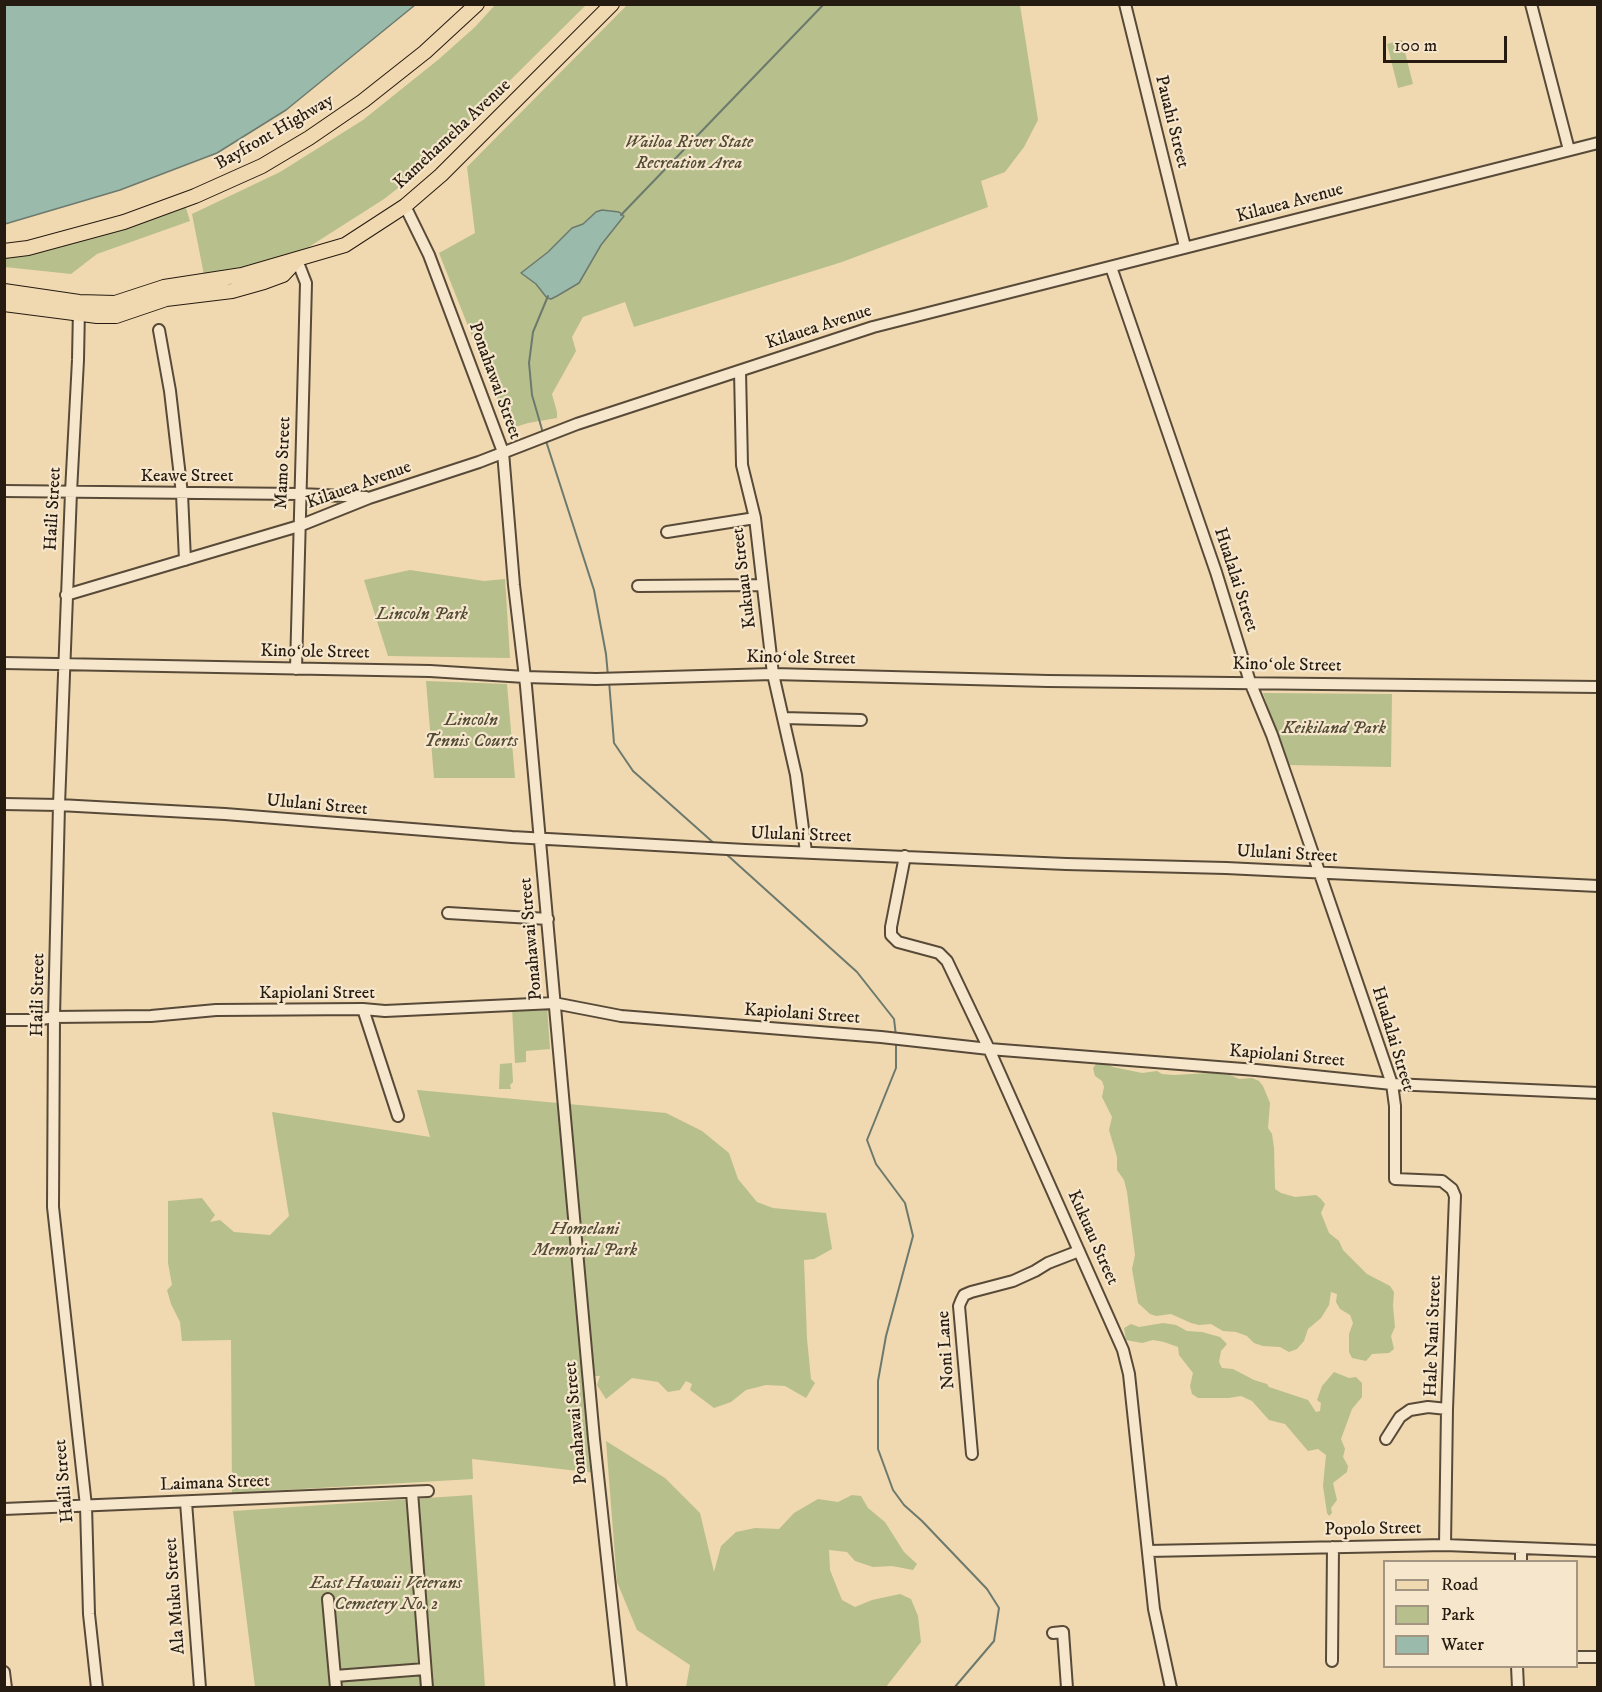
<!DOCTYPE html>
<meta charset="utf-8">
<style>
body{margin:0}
#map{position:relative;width:1602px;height:1692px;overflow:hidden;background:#f0d8b0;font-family:"IM FELL DW Pica",serif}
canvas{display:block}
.frame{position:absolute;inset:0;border:6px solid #261b10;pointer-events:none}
.legend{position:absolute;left:1383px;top:1560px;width:195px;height:108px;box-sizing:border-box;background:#f5e6cc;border:2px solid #a29581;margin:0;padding:8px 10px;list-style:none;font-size:18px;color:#261b10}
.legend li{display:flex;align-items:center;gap:12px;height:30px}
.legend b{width:30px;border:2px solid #a29581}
.scale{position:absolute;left:1383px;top:36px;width:124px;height:27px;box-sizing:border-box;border:3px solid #261b10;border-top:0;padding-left:8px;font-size:18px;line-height:21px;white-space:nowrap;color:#261b10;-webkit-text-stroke:4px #f5e6cc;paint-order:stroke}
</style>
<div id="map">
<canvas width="1602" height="1692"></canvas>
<div class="frame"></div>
<ul class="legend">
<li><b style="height:8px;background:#f0d8b0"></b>Road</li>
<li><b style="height:16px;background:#b7bf8d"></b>Park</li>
<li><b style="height:16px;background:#9abaab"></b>Water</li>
</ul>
<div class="scale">100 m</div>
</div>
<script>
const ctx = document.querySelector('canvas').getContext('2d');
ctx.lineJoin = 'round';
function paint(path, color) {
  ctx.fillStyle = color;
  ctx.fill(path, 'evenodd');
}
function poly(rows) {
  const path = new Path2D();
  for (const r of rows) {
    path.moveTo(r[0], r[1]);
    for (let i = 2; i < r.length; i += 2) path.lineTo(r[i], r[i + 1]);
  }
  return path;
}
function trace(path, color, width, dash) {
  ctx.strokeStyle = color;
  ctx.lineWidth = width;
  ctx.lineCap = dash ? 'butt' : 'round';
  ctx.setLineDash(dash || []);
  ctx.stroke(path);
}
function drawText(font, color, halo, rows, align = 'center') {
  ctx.font = font + ' "IM FELL DW Pica",serif';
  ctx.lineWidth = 4.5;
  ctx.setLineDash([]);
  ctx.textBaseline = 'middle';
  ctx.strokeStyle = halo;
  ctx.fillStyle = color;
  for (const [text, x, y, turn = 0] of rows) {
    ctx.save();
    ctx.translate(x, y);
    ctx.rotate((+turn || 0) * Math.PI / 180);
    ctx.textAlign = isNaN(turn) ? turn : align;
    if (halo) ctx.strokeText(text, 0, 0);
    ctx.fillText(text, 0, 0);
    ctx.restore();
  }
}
paint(poly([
 [495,5,586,5,452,138,411,178,384,199,301,252,205,280,192,214,280,172,363,120,439,59,475,27],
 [627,5,1020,5,1038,120,1024,147,1005,172,981,181,988,207,842,262,634,327,625,302,583,317,572,337,576,351,552,394,557,412,557,418,528,423,509,429,439,253,475,233,467,167],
 [1402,40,1413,84,1398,88,1387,44],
 [185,205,190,221,97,254,71,274,5,267,5,256],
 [410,570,484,581,505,579,510,658,388,656,364,580],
 [426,681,507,684,515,778,434,778],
 [1263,693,1392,694,1391,767,1288,765],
 [547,1006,550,1049,526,1051,526,1062,515,1063,512,1008],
 [1103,1062,1113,1067,1142,1073,1157,1071,1162,1074,1174,1075,1209,1073,1230,1075,1239,1079,1252,1078,1259,1081,1263,1086,1270,1103,1268,1128,1272,1134,1274,1148,1275,1189,1281,1193,1295,1197,1316,1195,1321,1199,1325,1204,1321,1213,1329,1233,1339,1241,1343,1250,1367,1274,1390,1286,1394,1292,1393,1306,1395,1327,1391,1336,1394,1349,1389,1353,1372,1354,1366,1361,1352,1358,1349,1352,1349,1334,1353,1323,1350,1315,1340,1309,1336,1302,1337,1294,1331,1292,1329,1305,1321,1318,1308,1329,1304,1341,1297,1349,1289,1352,1280,1347,1263,1346,1254,1343,1247,1336,1236,1332,1223,1331,1211,1324,1199,1325,1191,1323,1171,1314,1156,1316,1150,1314,1138,1303,1132,1269,1135,1255,1127,1192,1124,1180,1117,1170,1117,1157,1109,1130,1112,1117,1102,1097,1104,1087,1102,1081,1095,1076,1093,1068,1097,1063],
 [512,1063,513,1082,510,1085,511,1089,499,1089,500,1064],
 [417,1090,666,1113,702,1131,729,1153,738,1179,757,1202,773,1208,826,1213,832,1249,814,1259,804,1260,807,1339,811,1379,815,1383,806,1398,785,1386,766,1385,746,1390,731,1402,714,1408,690,1390,692,1384,686,1381,680,1390,668,1392,658,1382,632,1378,606,1399,597,1385,600,1376,584,1376,596,1473,472,1459,473,1479,232,1493,231,1340,182,1341,180,1322,171,1304,167,1290,172,1285,168,1263,168,1201,202,1198,215,1215,210,1222,220,1220,234,1232,270,1235,289,1216,272,1112,430,1137],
 [1163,1323,1176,1325,1187,1331,1202,1332,1220,1337,1227,1344,1221,1351,1219,1362,1222,1368,1233,1369,1254,1380,1267,1384,1269,1387,1308,1400,1316,1412,1320,1411,1321,1403,1317,1400,1322,1386,1334,1372,1349,1378,1356,1377,1362,1383,1362,1397,1352,1409,1341,1439,1345,1449,1343,1457,1348,1466,1347,1472,1333,1483,1337,1500,1331,1508,1332,1513,1329,1516,1327,1513,1323,1486,1326,1455,1318,1449,1308,1451,1285,1424,1269,1420,1252,1401,1241,1396,1229,1398,1198,1398,1192,1394,1190,1386,1193,1373,1179,1355,1178,1347,1164,1342,1153,1340,1142,1343,1126,1340,1124,1328,1131,1324,1139,1327],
 [606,1441,665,1478,700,1513,714,1572,721,1546,736,1532,755,1528,779,1529,794,1513,818,1499,838,1502,852,1495,861,1496,868,1508,885,1522,904,1552,917,1564,913,1570,892,1566,873,1567,855,1561,847,1552,829,1550,830,1570,842,1600,855,1607,872,1600,900,1594,911,1599,918,1616,921,1642,886,1687,686,1687,690,1665,637,1630,617,1582],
 [472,1495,485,1687,255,1687,233,1511]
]), '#b7bf8d');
const water = poly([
 [5,4,415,4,415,5,286,110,217,153,120,190,5,224,5,4],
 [602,210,619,212,624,216,601,245,579,283,557,296,551,299,547,298,536,284,521,273,548,252,572,228,583,224,596,212,602,210]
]);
paint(water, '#9abaab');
trace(water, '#6c7a6d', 1.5);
trace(poly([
 [621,215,824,4],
 [543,433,532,395,529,363,533,332,548,296],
 [546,441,594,590,606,654,608,676],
 [609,681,614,743,633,771,716,845],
 [725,853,857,972,894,1019,896,1036],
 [896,1042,896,1068,867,1140,876,1164,905,1203,913,1236,886,1336,878,1381,878,1449,893,1490,904,1505,922,1521,987,1589,999,1608,994,1641,954,1688]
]), '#6c7a6d', 2);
const minor = poly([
 [1125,4,1185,247],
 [1531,4,1569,150],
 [405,206,429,255,503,452,514,585,526,686,594,1439,621,1688],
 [1111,267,1216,572,1250,682,1272,735,1297,807,1392,1084,1395,1106,1395,1179,1442,1181,1452,1189,1455,1196,1447,1409,1445,1545],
 [79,308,78,360,71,492,59,805,54,1017,53,1207,86,1506,89,1614,97,1688],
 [159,330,170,391,182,494,185,560],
 [740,371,742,465,755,518,773,674,796,775,806,852],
 [4,491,300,494,366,497],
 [667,532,755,518],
 [638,586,762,585],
 [66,595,299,526,369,498,479,462,577,424,873,327,1598,143],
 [4,663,430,671,525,677,596,679,773,674,1048,681,1598,687],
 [296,669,306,283,297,260],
 [783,718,861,720],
 [4,804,59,805,225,814,512,837,745,850,1066,864,1226,868,1598,886],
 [905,856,891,927,891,935,898,942,939,953,947,961,989,1049,1123,1350,1129,1374,1154,1609,1171,1688],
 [448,913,548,919],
 [363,1009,398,1116],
 [4,1020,35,1020,54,1017,151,1016,216,1010,363,1009,385,1011,554,1003,621,1016,881,1037,989,1049,1256,1070,1392,1084,1598,1093],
 [1386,1439,1400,1417,1410,1410,1428,1407,1447,1409],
 [972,1454,959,1306,961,1301,964,1295,971,1292,1013,1281,1035,1271,1048,1263,1079,1251],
 [412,1492,427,1688],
 [186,1502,200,1688],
 [4,1509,428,1491],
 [1148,1551,1445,1545,1598,1551],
 [1521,1562,1521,1549],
 [328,1599,336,1688],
 [1053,1633,1063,1632,1067,1688],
 [1576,1657,1598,1657],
 [1332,1661,1333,1547],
 [1517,1666,1518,1688],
 [4,1672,6,1688],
 [335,1676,425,1669]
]);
const major = poly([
 [4,251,28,248,124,222,195,196,262,166,309,138,363,101,425,52,477,4],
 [4,291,79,302,115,303,164,287,242,275,345,245,405,206,441,175,612,4],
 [4,304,97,316,116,316,166,299,232,291,264,282,283,275,297,260]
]);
trace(minor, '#584a38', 14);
trace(major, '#261b10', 16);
trace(minor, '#f5e6cc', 10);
trace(major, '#f0d8b0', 14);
drawText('18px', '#261b10', '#f5e6cc', [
 ["Pauahi Street",1171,122,76],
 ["Bayfront Highway",275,133,-30],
 ["Kamehameha Avenue",453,135,-43],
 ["Kilauea Avenue",1290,204,-15],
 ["Kilauea Avenue",819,328,-18],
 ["Ponahawai Street",494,381,70],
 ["Mamo Street",284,463,-88],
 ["Keawe Street",187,477],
 ["Kilauea Avenue",359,486,-20],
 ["Haili Street",54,509,-87],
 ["Kukuau Street",745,578,-97],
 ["Hualalai Street",1235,580,72],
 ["Kinoʻole Street",315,653,1],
 ["Kinoʻole Street",801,659,1],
 ["Kinoʻole Street",1287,666,1],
 ["Ululani Street",317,806,5],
 ["Ululani Street",801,836,2],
 ["Ululani Street",1287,855,3],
 ["Ponahawai Street",532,939,-95],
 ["Kapiolani Street",317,994],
 ["Haili Street",39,995,-89],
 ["Kapiolani Street",802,1015,4],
 ["Hualalai Street",1392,1039,73],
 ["Kapiolani Street",1287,1057,5],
 ["Kukuau Street",1092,1238,66],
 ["Hale Nani Street",1434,1336,-88],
 ["Noni Lane",947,1350,-94],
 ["Ponahawai Street",577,1423,-95],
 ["Haili Street",65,1481,-95],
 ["Laimana Street",215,1484,-2],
 ["Popolo Street",1373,1530,-1],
 ["Ala Muku Street",176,1596,-94]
]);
drawText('italic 18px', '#524c36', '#f5e6cc', [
 ["Wailoa River State",689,143],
 ["Recreation Area",689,164],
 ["Lincoln Park",422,615],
 ["Lincoln",471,721],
 ["Tennis Courts",471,742],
 ["Keikiland Park",1334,729],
 ["Homelani",585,1230],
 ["Memorial Park",585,1251],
 ["East Hawaii Veterans",386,1584],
 ["Cemetery No. 2",386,1605]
]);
</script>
